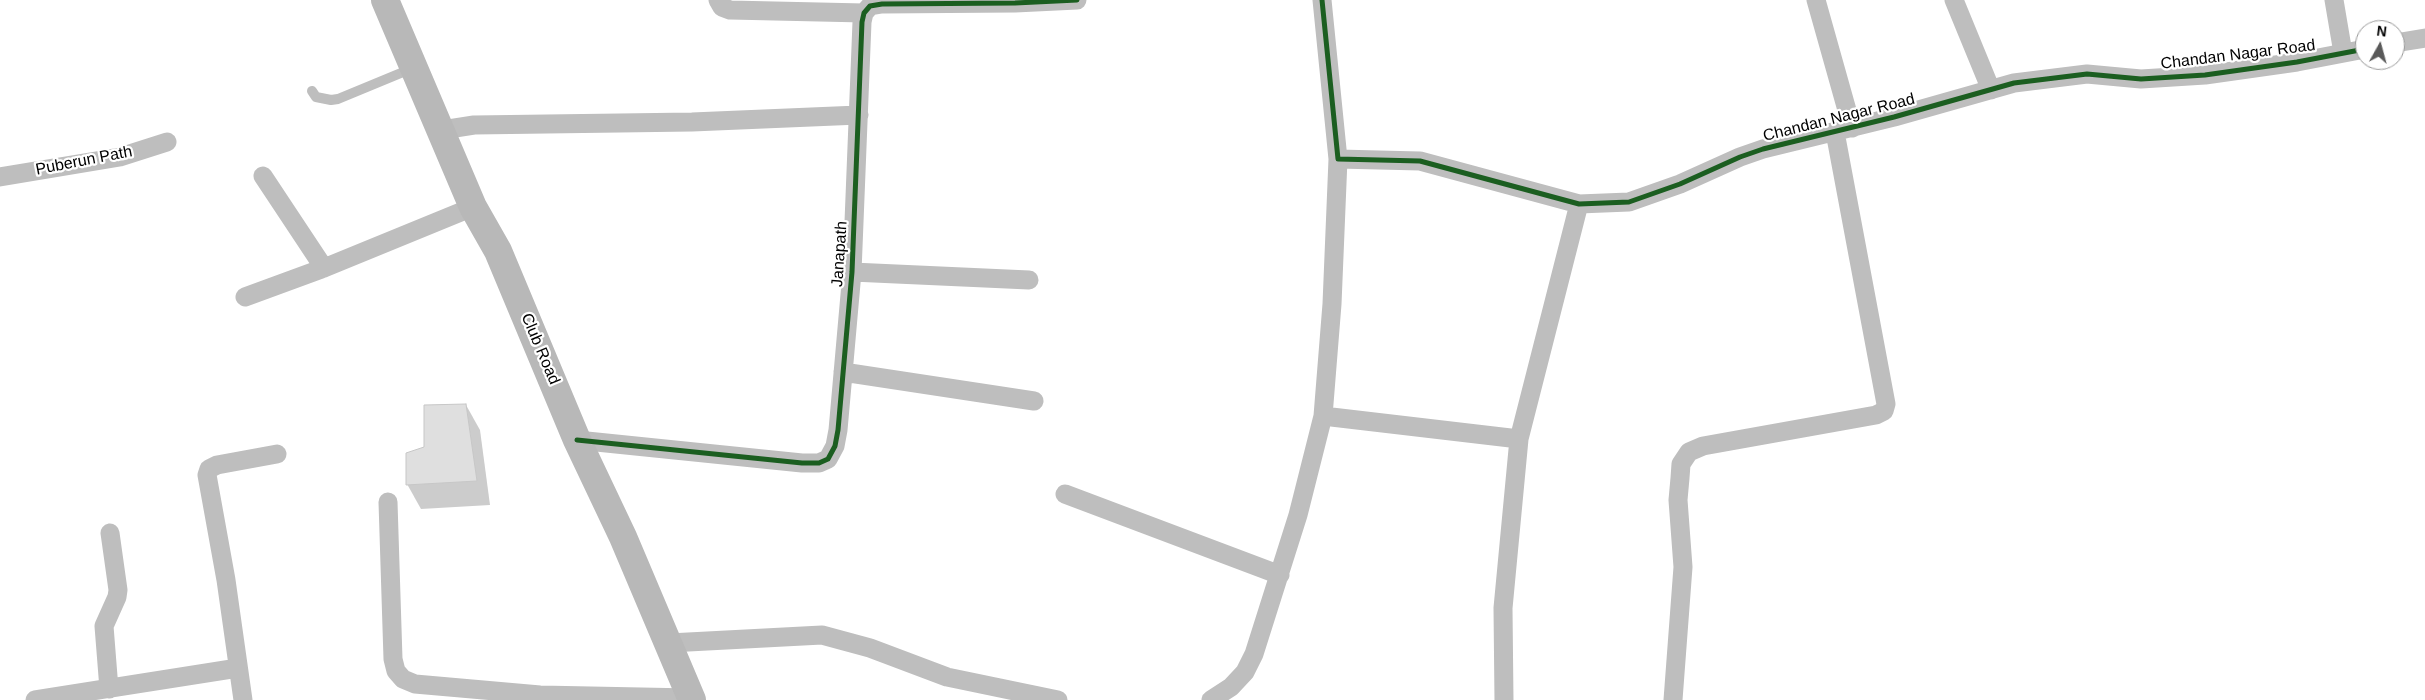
<!DOCTYPE html>
<style>
body{margin:0}
#map{position:relative;width:2425px;height:700px;overflow:hidden;background:#fff;font-family:Helvetica,sans-serif}
canvas{display:block}
.north{position:absolute;left:2355px;top:20px;width:50px;height:50px;box-sizing:border-box;background:#fff;border:1px solid #999;border-radius:50%;rotate:7deg;font-size:14px;font-weight:700;line-height:20px;text-align:center;color:#000}
.north::after{content:'';display:block;margin:auto;width:18px;height:22px;background:#595959;clip-path:polygon(50% 0,100% 100%,50% 72%,0 100%)}
</style>
<div id="map">
<canvas width="2425" height="700"></canvas>
<div class="north">N</div>
</div>
<script>
const ctx = document.querySelector('canvas').getContext('2d');
ctx.lineJoin = 'round';
function paint(path, color) {
  ctx.fillStyle = color;
  ctx.fill(path, 'evenodd');
}
function poly(rows) {
  const path = new Path2D();
  for (const r of rows) {
    path.moveTo(r[0], r[1]);
    for (let i = 2; i < r.length; i += 2) path.lineTo(r[i], r[i + 1]);
  }
  return path;
}
function trace(path, color, width, dash) {
  ctx.strokeStyle = color;
  ctx.lineWidth = width;
  ctx.lineCap = dash ? 'butt' : 'round';
  ctx.setLineDash(dash || []);
  ctx.stroke(path);
}
function drawText(font, color, halo, rows, align = 'center') {
  ctx.font = font + ' Helvetica,sans-serif';
  ctx.lineWidth = 4.5;
  ctx.setLineDash([]);
  ctx.textBaseline = 'middle';
  ctx.strokeStyle = halo;
  ctx.fillStyle = color;
  for (const [text, x, y, turn = 0] of rows) {
    ctx.save();
    ctx.translate(x, y);
    ctx.rotate((+turn || 0) * Math.PI / 180);
    ctx.textAlign = isNaN(turn) ? turn : align;
    if (halo) ctx.strokeText(text, 0, 0);
    ctx.fillText(text, 0, 0);
    ctx.restore();
  }
}
paint(poly([
 [466,405,480,430,490,505,421,509,407,484,425,448]
]), '#0003');
const building = poly([
 [466,404,477,481,406,485,406,453,424,447,424,405,466,404]
]);
paint(building, '#dfdfdf');
trace(building, '#c7c7c7', 1);
trace(poly([
 [312,91,316,97,331,100,338,99,413,68]
]), '#bebebe', 10);
trace(poly([
 [718,0,722,7,730,10,864,13],
 [1322,0,1338,159,1420,161,1579,204,1629,202,1680,184,1740,157,1763,149,1894,117,2014,83,2087,74,2141,79,2205,75,2297,62,2365,49],
 [1816,0,1852,128],
 [1954,0,1991,90],
 [2334,0,2343,53],
 [2395,43,2425,38],
 [442,130,474,125,692,122,859,115],
 [263,176,324,268],
 [0,177,120,157,167,142],
 [852,272,1029,280],
 [245,297,324,268,473,207],
 [843,372,1034,401],
 [1323,416,1519,439],
 [577,440,802,463,819,463,828,459,835,446,838,430,852,272,862,22,864,13,870,6,882,4,1015,3,1077,0],
 [1065,494,1280,575],
 [388,502,393,659,396,671,403,679,415,684,540,695,692,698],
 [669,643,822,635,870,648,947,677,1058,700],
 [109,689,104,626,117,597,118,590,110,533],
 [35,700,238,668],
 [243,700,226,580,207,475,209,469,217,465,277,454],
 [1211,700,1231,687,1245,672,1254,654,1298,515,1323,416,1332,304,1338,159],
 [1504,700,1503,608,1519,439,1579,204],
 [1673,700,1683,567,1678,500,1680,478,1681,464,1689,452,1703,446,1876,415,1884,411,1886,404,1835,132]
]), '#bebebe', 19);
trace(poly([
 [385,0,473,207,498,251,577,440,623,537,692,700]
]), '#b8b8b8', 28);
trace(poly([
 [1322,0,1338,159,1420,161,1579,204,1629,202,1680,184,1740,157,1763,149,1894,117,2014,83,2087,74,2141,79,2205,75,2297,62,2365,49],
 [577,440,802,463,819,463,828,459,835,446,838,430,852,272,862,22,864,13,870,6,882,4,1015,3,1077,0]
]), '#1b5e20', 5);
drawText('16px', '#000', '#fff', [
 ["Chandan Nagar Road",2238,55,-7],
 ["Chandan Nagar Road",1839,118,-14],
 ["Puberun Path",84,161,-11],
 ["Janapath",840,254,-86],
 ["Club Road",540,349,67]
]);
</script>
